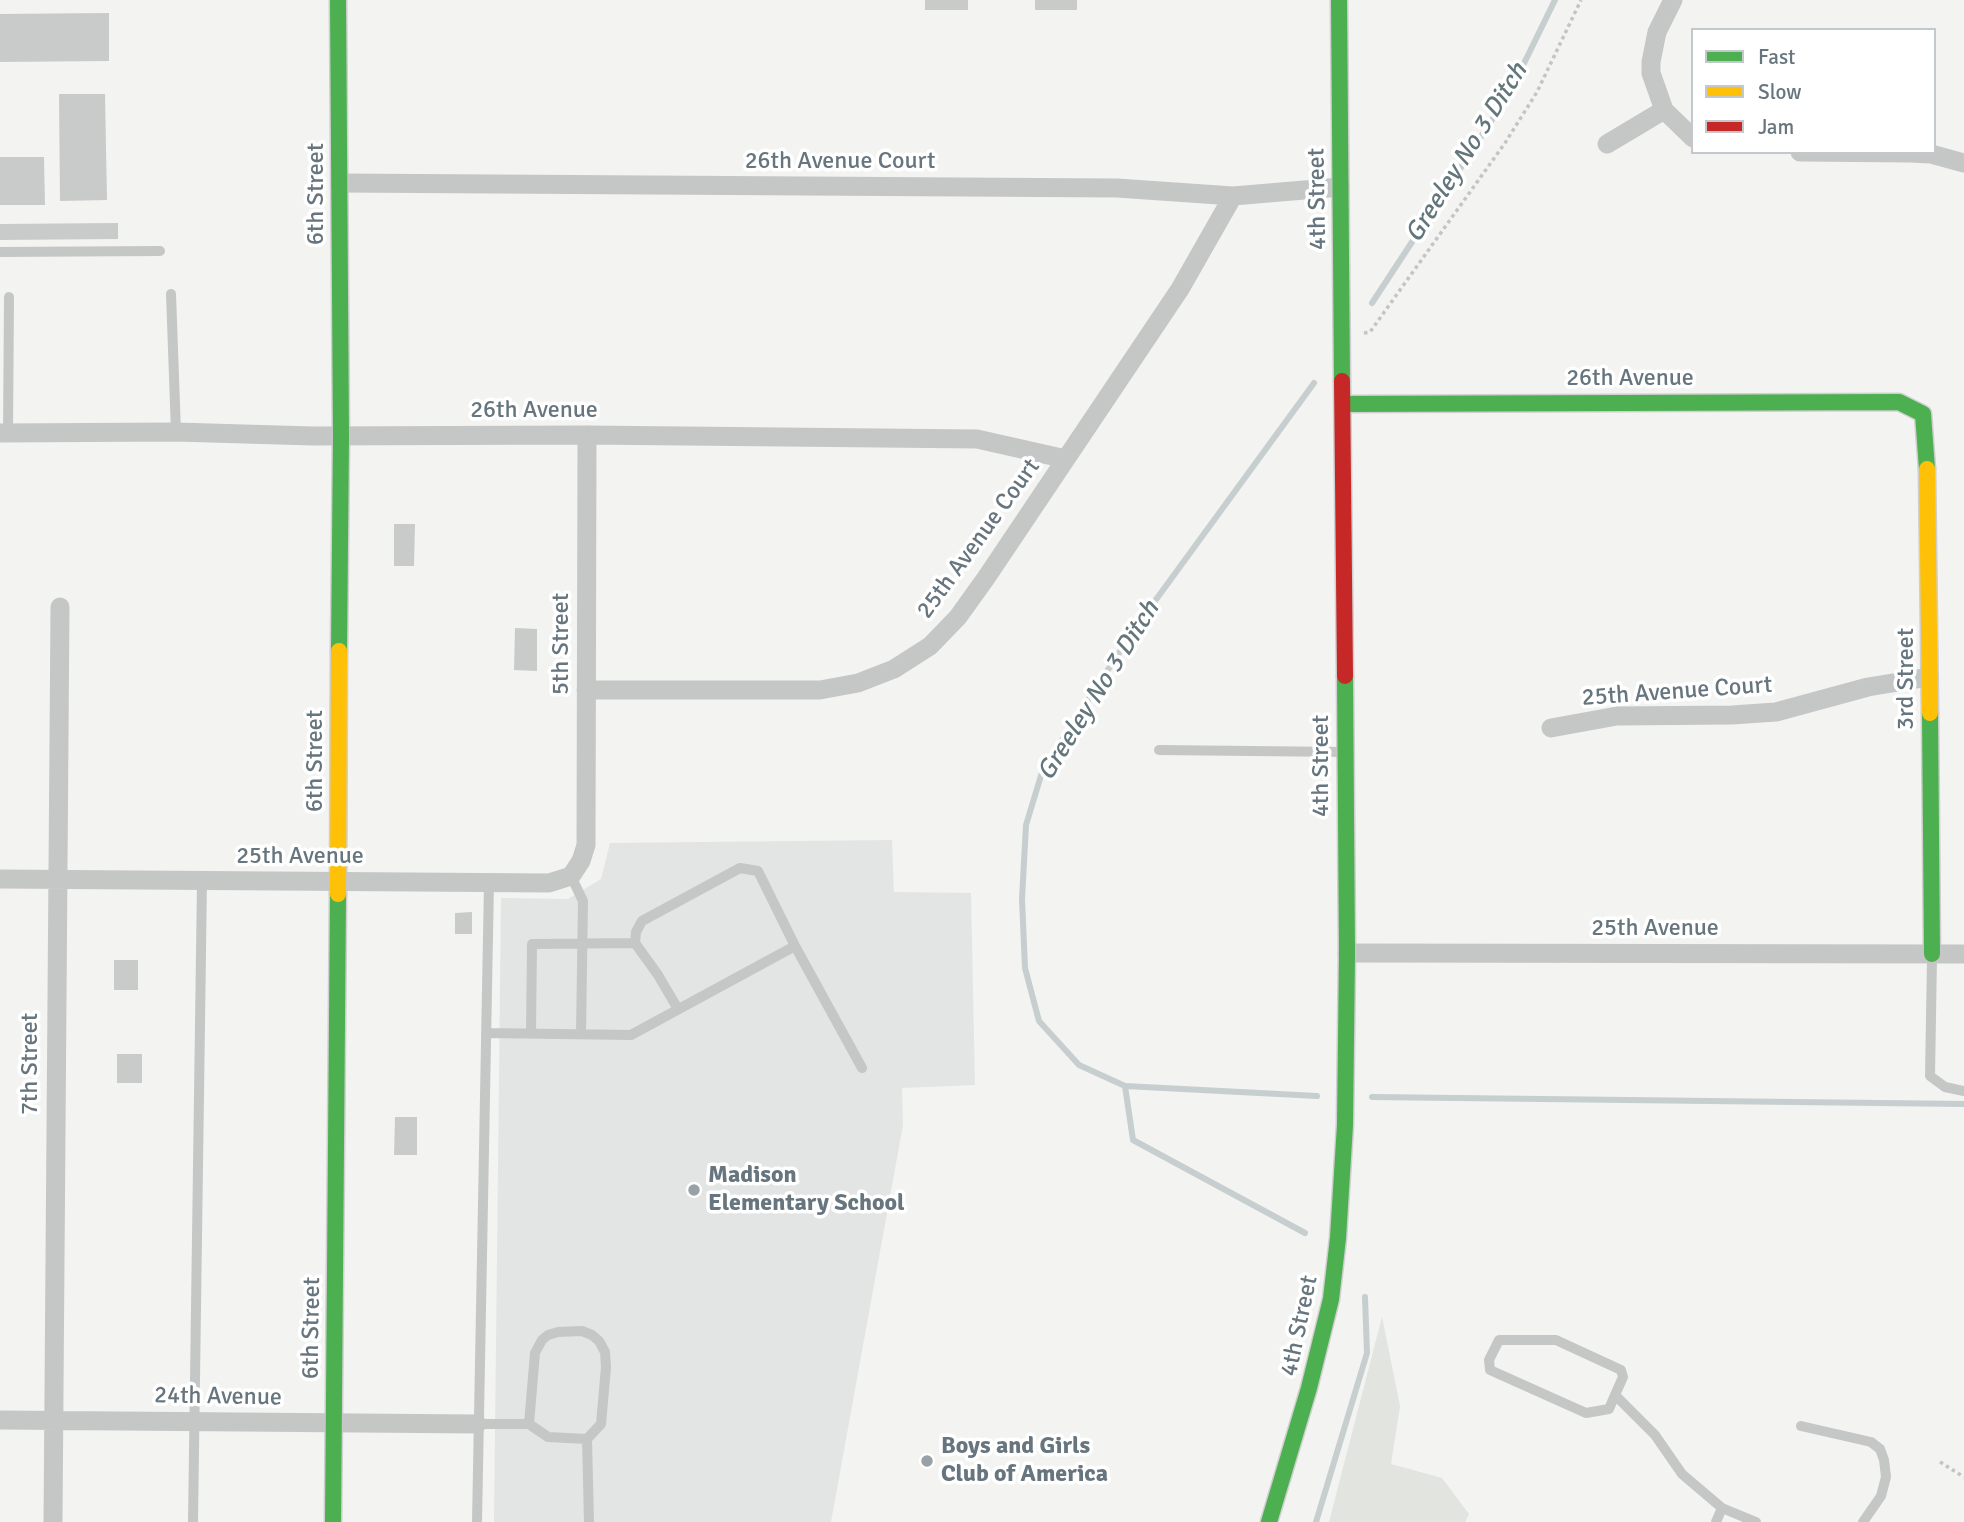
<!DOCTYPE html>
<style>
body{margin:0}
#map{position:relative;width:1964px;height:1522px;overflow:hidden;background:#f3f3f1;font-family:Signika,sans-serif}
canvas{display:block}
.legend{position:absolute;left:1691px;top:28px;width:245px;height:126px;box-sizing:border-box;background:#fff;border:2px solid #c2c8cb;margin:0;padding:9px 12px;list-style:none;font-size:21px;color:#67757e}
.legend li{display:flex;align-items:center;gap:14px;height:35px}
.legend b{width:35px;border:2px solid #c2c8cb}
</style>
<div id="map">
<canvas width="1964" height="1522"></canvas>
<ul class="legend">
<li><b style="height:9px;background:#4caf50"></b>Fast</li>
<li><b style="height:9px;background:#ffc107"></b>Slow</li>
<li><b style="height:9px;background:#c62828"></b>Jam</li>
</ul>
</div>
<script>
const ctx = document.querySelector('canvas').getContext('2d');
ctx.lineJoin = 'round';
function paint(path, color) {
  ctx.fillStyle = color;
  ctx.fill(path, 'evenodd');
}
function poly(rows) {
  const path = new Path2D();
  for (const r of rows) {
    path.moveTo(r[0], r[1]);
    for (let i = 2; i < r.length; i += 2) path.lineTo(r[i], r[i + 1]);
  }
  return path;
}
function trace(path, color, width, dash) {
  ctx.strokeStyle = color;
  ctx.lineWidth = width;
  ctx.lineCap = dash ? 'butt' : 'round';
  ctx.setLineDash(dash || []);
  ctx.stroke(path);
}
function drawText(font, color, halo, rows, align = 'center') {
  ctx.font = font + ' Signika,sans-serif';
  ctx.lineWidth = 7;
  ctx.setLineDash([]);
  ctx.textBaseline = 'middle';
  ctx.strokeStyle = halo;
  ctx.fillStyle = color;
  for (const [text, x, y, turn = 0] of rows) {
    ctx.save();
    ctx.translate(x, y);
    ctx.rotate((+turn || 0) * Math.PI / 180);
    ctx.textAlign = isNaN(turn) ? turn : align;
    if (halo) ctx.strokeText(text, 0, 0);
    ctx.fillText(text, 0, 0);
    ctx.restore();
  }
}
paint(poly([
 [892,840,894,892,971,893,975,1085,902,1088,903,1125,831,1522,494,1522,501,898,568,899,601,879,610,843]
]), '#e3e4e4');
paint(poly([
 [1382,1317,1400,1406,1391,1464,1442,1478,1469,1514,1465,1522,1329,1522]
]), '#e1e4df');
trace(poly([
 [1372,303,1509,94,1555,0],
 [1125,1086,1317,1096],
 [1372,1097,1964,1104],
 [1305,1233,1133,1140,1125,1086,1079,1065,1039,1021,1025,968,1022,899,1026,825,1043,769,1136,627,1314,383],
 [1316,1522,1367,1353,1365,1297]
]), '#c6cecf', 6);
paint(poly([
 [925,0,968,0,968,10,925,10],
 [1035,0,1077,0,1077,10,1035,10],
 [109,13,109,61,0,62,0,14],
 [59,94,105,94,107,200,60,201],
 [0,157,44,157,45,205,0,205],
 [118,223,118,239,0,240,0,224],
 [394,524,415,524,414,566,394,566],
 [515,628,537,629,537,671,514,670],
 [472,912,472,934,455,934,455,913],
 [114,960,138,960,138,990,114,990],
 [117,1054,142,1054,142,1083,117,1083],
 [395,1117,417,1117,417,1155,394,1155]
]), '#c9caca');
const fast = poly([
 [338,0,341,436,339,651],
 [1339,0,1342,381],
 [1343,404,1899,402,1923,414,1927,469],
 [1930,713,1932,954],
 [333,1522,338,894],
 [1269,1522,1309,1388,1331,1299,1338,1238,1345,1125,1347,953,1345,676]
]);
const slow = poly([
 [1927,469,1930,713],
 [338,894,339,651]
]);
const jam = poly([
 [1342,381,1345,676]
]);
trace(fast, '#cfcfcf', 19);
trace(slow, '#cfcfcf', 19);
trace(jam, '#cfcfcf', 19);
trace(poly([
 [1364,333,1370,332,1505,143,1537,92,1581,0],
 [1940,1462,1964,1477]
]), '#c3c4c5', 3.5, [3.5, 3.5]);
trace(poly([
 [0,252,160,251],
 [171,294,176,432],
 [8,434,9,297],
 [1159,750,1343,752],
 [571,876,583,901,581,1034],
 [1932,958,1930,1076,1945,1087,1964,1091],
 [678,1009,658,975,635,943,636,932,642,921,740,868,758,871,795,946],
 [486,1033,631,1035,795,946,862,1068],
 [531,1033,532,944,635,943],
 [1615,1395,1609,1409,1586,1413,1490,1370,1489,1360,1499,1340,1556,1340,1621,1370,1623,1377,1615,1395,1655,1435,1682,1474,1722,1508,1756,1522],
 [477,1424,529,1424,548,1437,587,1439,589,1522],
 [529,1424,535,1353,542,1340,548,1335,558,1332,582,1331,592,1335,599,1341,605,1352,606,1367,601,1424,587,1439],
 [1801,1426,1871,1442,1880,1449,1884,1460,1886,1477,1881,1496,1863,1522],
 [193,1522,202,881],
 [477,1522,489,883],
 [1716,1522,1722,1508]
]), '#c5c7c7', 10);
trace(poly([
 [1673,0,1657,32,1651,62,1651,73,1664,110,1693,138],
 [1607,144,1664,110],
 [1800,152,1910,153,1931,154,1964,163],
 [340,183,1117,188,1233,196,1340,187],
 [0,433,176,432,313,436,587,435,977,439,1066,459],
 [586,690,820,690,858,683,894,669,930,646,958,617,986,578,1180,289,1233,196],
 [1551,728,1617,716,1732,715,1776,712,1868,687,1929,677],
 [0,879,549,883,571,876,581,861,586,845,587,435],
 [1347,953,1964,954],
 [0,1420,477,1424],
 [53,1522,60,607]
]), '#c5c7c7', 19);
trace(fast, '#4caf50', 16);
trace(slow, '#ffc107', 16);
trace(jam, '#c62828', 16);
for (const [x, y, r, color] of [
 [694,1190,7,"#98a1a6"],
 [927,1461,7,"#98a1a6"]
]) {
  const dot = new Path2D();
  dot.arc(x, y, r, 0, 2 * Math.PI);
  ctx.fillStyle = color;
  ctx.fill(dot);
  trace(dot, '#fff', 2.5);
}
drawText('24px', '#67757e', '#fff', [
 ["26th Avenue Court",840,162],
 ["6th Street",317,194,-90],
 ["4th Street",1318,199,-91],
 ["26th Avenue",1630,379],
 ["26th Avenue",534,411],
 ["25th Avenue Court",979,539,-54],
 ["5th Street",562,644,-90],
 ["3rd Street",1907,679,-90],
 ["25th Avenue Court",1677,692,-4],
 ["6th Street",316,761,-90],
 ["4th Street",1322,766,-90],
 ["25th Avenue",300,857],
 ["25th Avenue",1655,929],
 ["7th Street",31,1064,-90],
 ["4th Street",1300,1326,-78],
 ["6th Street",312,1328,-89],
 ["24th Avenue",218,1397,1]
]);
drawText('bold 24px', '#67757e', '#fff', [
 ["Madison",708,1176],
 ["Elementary School",708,1204],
 ["Boys and Girls",941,1447],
 ["Club of America",941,1475]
], 'left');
drawText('italic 26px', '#63767b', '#fff', [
 ["Greeley No 3 Ditch",1467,153,-58],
 ["Greeley No 3 Ditch",1099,691,-58]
]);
</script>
